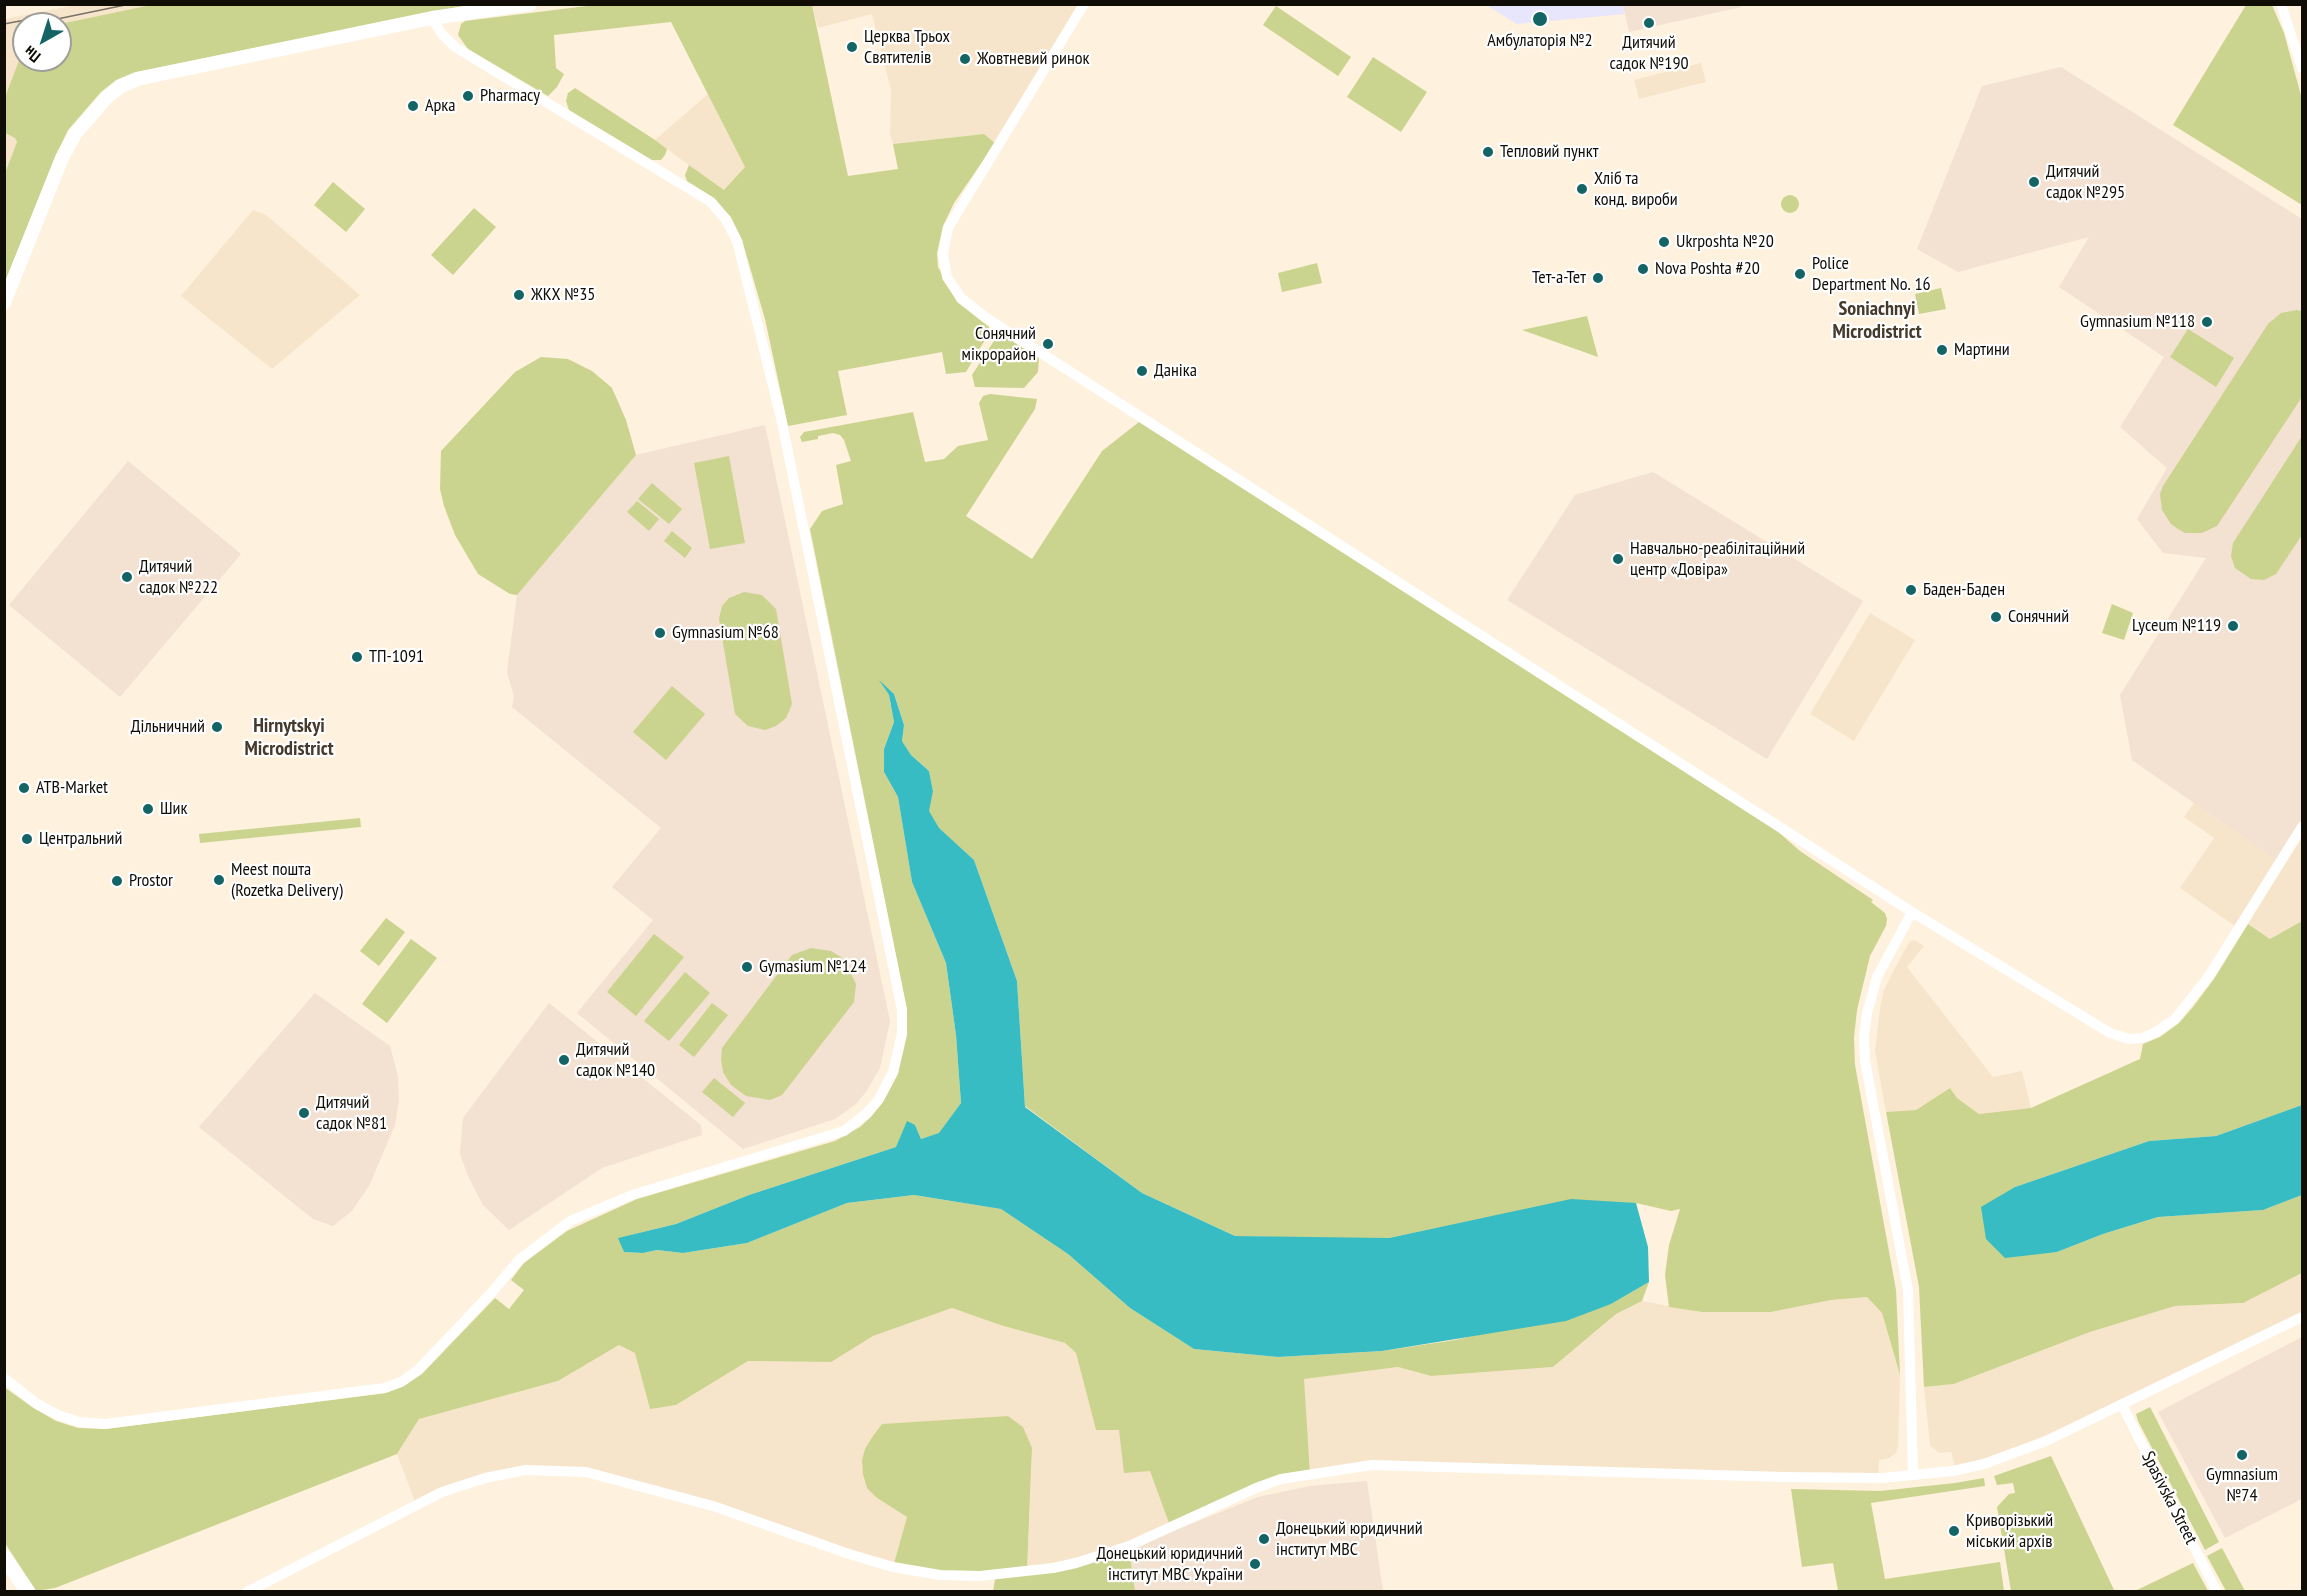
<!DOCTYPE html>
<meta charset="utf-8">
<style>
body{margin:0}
#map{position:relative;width:2307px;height:1596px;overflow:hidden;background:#fef1dd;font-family:"PT Sans Narrow",sans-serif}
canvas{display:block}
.frame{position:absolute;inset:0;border:6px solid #100c06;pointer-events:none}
.north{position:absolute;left:12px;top:12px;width:60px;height:60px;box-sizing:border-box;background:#fff;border:2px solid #9f9e9b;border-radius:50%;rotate:219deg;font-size:16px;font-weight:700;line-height:24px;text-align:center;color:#100c06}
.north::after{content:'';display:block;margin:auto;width:21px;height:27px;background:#146466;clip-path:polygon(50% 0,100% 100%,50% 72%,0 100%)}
</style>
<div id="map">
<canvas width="2307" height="1596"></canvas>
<div class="frame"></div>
<div class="north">Пн</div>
</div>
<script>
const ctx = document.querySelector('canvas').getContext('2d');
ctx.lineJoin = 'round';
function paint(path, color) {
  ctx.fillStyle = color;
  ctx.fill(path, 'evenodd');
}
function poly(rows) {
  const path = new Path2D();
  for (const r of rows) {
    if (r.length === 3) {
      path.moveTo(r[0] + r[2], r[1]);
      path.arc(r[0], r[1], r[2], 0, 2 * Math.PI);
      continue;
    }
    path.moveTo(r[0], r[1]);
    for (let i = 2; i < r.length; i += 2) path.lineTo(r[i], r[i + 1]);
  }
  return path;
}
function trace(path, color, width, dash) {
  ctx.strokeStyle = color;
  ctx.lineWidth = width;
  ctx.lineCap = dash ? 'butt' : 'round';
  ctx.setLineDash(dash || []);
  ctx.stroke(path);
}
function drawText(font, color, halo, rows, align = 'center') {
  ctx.font = font + ' "PT Sans Narrow",sans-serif';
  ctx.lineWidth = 4.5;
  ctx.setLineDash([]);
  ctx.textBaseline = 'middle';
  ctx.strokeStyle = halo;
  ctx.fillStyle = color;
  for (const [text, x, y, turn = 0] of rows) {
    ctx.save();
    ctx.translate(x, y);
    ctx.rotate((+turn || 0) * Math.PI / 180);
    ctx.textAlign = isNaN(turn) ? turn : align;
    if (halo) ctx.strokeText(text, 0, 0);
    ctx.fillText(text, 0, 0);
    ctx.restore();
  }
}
paint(poly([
 [76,5,156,5,60,24,24,24,24,51,5,97,5,19],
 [812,5,1081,5,995,143,984,134,893,144,890,134,891,90,872,14,818,28],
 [1701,63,1706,82,1639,99,1634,80],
 [708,94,745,167,724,191,655,140],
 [5,133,15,138,17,142,5,173],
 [253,210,266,215,360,295,272,369,181,296],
 [1870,613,1915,640,1854,741,1810,714],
 [2194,803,2276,860,2235,926,2180,888,2214,838,2184,817],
 [2302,837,2302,921,2270,939,2248,924],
 [1915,940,1924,946,1907,967,1993,1077,2022,1071,2031,1108,1979,1114,1957,1098,1950,1088,1916,1110,1886,1112,1875,1051,1880,1008,1884,990,1895,968,1910,941],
 [2302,1273,2302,1317,2046,1441,1956,1470,1951,1452,1939,1453,1930,1445,1924,1387,1954,1384,2090,1332,2175,1306,2243,1303],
 [1867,1297,1882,1313,1900,1375,1898,1447,1896,1453,1889,1458,1879,1460,1878,1478,1372,1465,1310,1474,1303,1379,1398,1367,1431,1376,1553,1367,1616,1314,1642,1301,1702,1312,1771,1312,1831,1300],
 [952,1308,1000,1325,1065,1343,1076,1353,1096,1430,1119,1430,1150,1471,1170,1526,1139,1541,1027,1571,1032,1458,1023,1427,1008,1416,877,1498,907,1517,893,1567,713,1506,586,1472,526,1470,416,1504,397,1454,419,1419,558,1381,619,1345,635,1352,650,1408,676,1405,748,1361,830,1362,873,1336]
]), '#f7e5cb');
paint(poly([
 [1741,4,1741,7,1629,32,1623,5],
 [2061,67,2302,219,2302,818,2276,860,2132,760,2120,695,2206,558,2163,553,2137,519,2167,468,2120,427,2164,357,2059,287,2089,237,1958,272,1917,249,1982,86],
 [765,425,890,1021,880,1068,866,1092,856,1104,835,1119,743,1149,577,1013,653,920,612,887,661,828,512,707,514,696,507,672,517,595,636,455],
 [128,461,241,554,120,697,9,605],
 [1653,472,1863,601,1767,759,1507,600,1575,495],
 [315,993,390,1046,398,1077,399,1100,395,1125,369,1186,352,1211,333,1226,313,1219,199,1127],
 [549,1003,701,1125,702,1135,602,1168,509,1230,483,1205,468,1176,460,1154,463,1118],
 [2302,1337,2302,1499,2225,1538,2158,1412],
 [1367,1481,1383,1591,1135,1591,1129,1549,1258,1497,1310,1486]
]), '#f3e1d1');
paint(poly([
 [1486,5,1623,5,1625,14,1517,24]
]), '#e8e6fc');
paint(poly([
 [156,4,468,5,136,72,116,80,101,92,68,130,57,153,5,282,5,173,17,142,15,138,5,133,5,97,22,53,24,51,24,60,60,60,60,24],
 [595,5,812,5,848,176,898,169,893,144,984,134,995,143,954,203,943,226,937,253,938,267,957,302,989,327,989,333,966,372,946,374,942,352,838,371,847,415,788,426,765,319,742,240,731,217,721,206,714,198,687,181,685,175,689,165,724,190,745,167,671,22,554,35,556,68,564,74,557,87,548,96,468,49,458,35,461,24,465,21],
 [2246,5,2272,5,2284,33,2302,99,2302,205,2173,125],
 [1276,6,1351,57,1338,76,1263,25],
 [1373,57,1427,92,1401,132,1347,97],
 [575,88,655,140,667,149,665,155,661,160,652,160,569,110,566,101,568,93],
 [333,182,365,209,346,232,314,205],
 [1790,204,9],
 [474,208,496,227,453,275,431,255],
 [1317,263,1322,283,1282,292,1278,273],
 [1941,288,1946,309,1919,314,1915,294],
 [2297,310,2302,311,2302,397,2217,526,2202,533,2185,533,2178,529,2171,524,2162,510,2160,494,2163,486,2268,324,2281,313],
 [1587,316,1598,357,1522,330],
 [2188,329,2234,358,2216,387,2170,357],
 [999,333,1039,358,1038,372,1024,388,975,387,972,375],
 [541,357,568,359,592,371,612,388,626,420,636,455,517,595,510,594,478,574,455,535,444,506,440,489,441,451,515,372],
 [990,394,1037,399,1035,409,966,516,1032,559,1102,451,1139,422,1776,830,1800,851,1873,900,1871,902,1885,913,1887,919,1886,926,1870,956,1857,1010,1854,1038,1855,1065,1896,1290,1900,1375,1882,1313,1867,1297,1831,1300,1771,1312,1702,1312,1669,1307,1665,1275,1669,1245,1680,1209,1671,1211,1636,1203,1470,1221,1389,1238,1315,1238,1235,1236,1142,1193,1025,1106,1017,981,974,860,938,828,928,811,933,791,929,771,911,755,902,741,904,725,894,694,881,683,889,695,894,722,884,749,884,772,898,797,912,882,946,963,956,1035,961,1103,940,1133,921,1139,915,1125,896,1147,749,1195,676,1224,619,1238,624,1252,643,1253,657,1250,683,1253,747,1243,847,1203,914,1195,1001,1209,1068,1254,1130,1308,1194,1349,1278,1357,1382,1351,1455,1340,1611,1304,1649,1282,1642,1301,1616,1314,1553,1367,1431,1376,1398,1367,1304,1379,1310,1474,1281,1479,1170,1526,1150,1471,1124,1473,1119,1430,1096,1430,1076,1353,1065,1343,1000,1325,952,1308,873,1336,831,1362,748,1361,676,1405,650,1409,635,1353,619,1345,558,1381,419,1419,397,1454,55,1588,36,1591,5,1543,4,1387,32,1407,56,1421,78,1428,105,1429,386,1393,404,1386,422,1374,495,1298,509,1309,524,1290,511,1280,524,1263,567,1231,637,1199,835,1141,860,1127,871,1117,883,1102,898,1074,907,1035,907,1010,810,529,822,511,843,504,836,465,851,461,844,440,840,435,833,433,818,436,818,439,802,442,800,437,804,432,913,412,925,462,944,459,958,446,988,440,979,403,983,396],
 [2302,436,2302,535,2276,574,2264,580,2251,579,2235,568,2231,556,2233,543],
 [729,456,745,543,710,549,694,463],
 [652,483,682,509,669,524,638,499],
 [637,501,659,519,649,531,627,512],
 [672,531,692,548,685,558,664,541],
 [744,592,762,595,776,609,792,704,786,718,776,726,765,730,748,726,735,714,719,619,722,606,729,598],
 [2112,604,2133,613,2124,640,2102,633],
 [672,686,705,714,666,760,633,732],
 [360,818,361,827,200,843,199,834],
 [386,918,405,932,379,966,360,951],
 [2302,921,2302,1105,2216,1136,2149,1141,2015,1187,2039,1253,2057,1252,2103,1234,2158,1217,2263,1210,2302,1195,2302,1273,2243,1303,2175,1306,2090,1332,1954,1384,1924,1387,1919,1287,1886,1112,1916,1110,1950,1088,1957,1098,1979,1114,2031,1108,2140,1059,2143,1044,2160,1037,2179,1023,2193,1007,2214,979,2248,924,2270,939],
 [654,934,684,957,636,1016,607,992],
 [411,939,437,958,387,1023,362,1004],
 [811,948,831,951,841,957,846,963,856,984,854,1002,782,1095,770,1100,746,1096,731,1085,723,1072,721,1059,722,1048,792,955],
 [685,972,710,993,669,1041,644,1021],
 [712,1003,728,1015,694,1057,679,1045],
 [714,1078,745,1103,733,1117,702,1092],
 [2150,1407,2219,1542,2205,1550,2138,1421,2136,1414],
 [1008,1416,1023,1427,1032,1448,1027,1571,980,1576,893,1567,907,1517,877,1498,867,1488,863,1474,862,1460,865,1449,873,1436,882,1424],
 [2051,1456,2114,1590,2112,1591,2011,1591,1997,1507,2009,1494,2015,1493,2013,1483,1997,1485,1994,1476],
 [1984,1478,1985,1486,1871,1503,1885,1579,2000,1562,2004,1591,1838,1591,1833,1563,1802,1567,1791,1489,1880,1491,1955,1483],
 [2222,1548,2245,1591,2226,1591,2207,1556],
 [1129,1549,1135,1591,993,1592,995,1579],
 [2193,1563,2208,1591,2135,1591]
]), '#cbd48e');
paint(poly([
 [879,680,894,694,904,725,902,741,911,755,929,771,933,791,929,811,939,828,974,860,1017,981,1025,1107,1142,1193,1235,1236,1389,1238,1571,1199,1636,1203,1648,1247,1649,1282,1611,1304,1566,1321,1382,1351,1278,1357,1194,1349,1130,1308,1068,1254,1001,1209,914,1195,847,1203,747,1243,683,1253,657,1250,643,1253,624,1252,618,1238,676,1224,749,1195,896,1147,907,1121,915,1125,921,1139,939,1133,961,1103,956,1035,946,963,912,882,898,797,884,772,884,749,894,722,889,695],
 [2302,1105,2302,1195,2263,1210,2158,1217,2103,1234,2057,1252,2005,1258,1986,1239,1981,1207,2015,1187,2149,1141,2216,1136]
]), '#38bcc3');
trace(poly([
 [1084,4,948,228,943,254,947,277,961,298,985,317,1912,912,2110,1033,2129,1039,2142,1038,2156,1032,2175,1019,2209,976,2302,827],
 [2281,4,2302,68],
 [1912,912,1877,977,1867,1013,1864,1037,1865,1061,1908,1290,1913,1475],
 [4,1378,37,1404,58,1415,79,1422,105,1424,384,1388,401,1382,418,1370,493,1291,519,1260,570,1221,632,1195,844,1131,867,1113,879,1099,893,1072,902,1033,902,1010,781,418,737,241,726,220,711,202,455,47,442,34,432,18],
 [2122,1405,2217,1592],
 [247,1592,442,1492,485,1478,526,1470,586,1472,713,1506,849,1554,893,1567,940,1575,980,1576,1053,1568,1076,1563,1129,1546,1256,1488,1281,1479,1372,1465,1783,1477,1882,1478,1953,1471,1984,1464,2046,1441,2302,1317]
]), '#fff', 10);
trace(poly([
 [4,303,62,158,75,134,107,97,121,86,137,79,432,18,530,4]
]), '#fff', 14);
trace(poly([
 [4,1557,28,1592]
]), '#fff', 15);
trace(poly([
 [4,24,41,17],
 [33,24,130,4]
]), '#797165', 1.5);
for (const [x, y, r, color] of [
 [1540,19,8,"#146466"],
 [1649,23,6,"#146466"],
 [852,47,6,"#146466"],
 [965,59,6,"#146466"],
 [468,96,6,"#146466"],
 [413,106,6,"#146466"],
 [1488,152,6,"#146466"],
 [2034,182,6,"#146466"],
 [1582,189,6,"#146466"],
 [1664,242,6,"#146466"],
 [1643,269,6,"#146466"],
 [1800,274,6,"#146466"],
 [1598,278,6,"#146466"],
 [519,295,6,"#146466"],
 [2207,322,6,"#146466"],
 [1048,344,6,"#146466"],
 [1942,350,6,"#146466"],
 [1142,371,6,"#146466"],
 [1618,559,6,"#146466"],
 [127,577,6,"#146466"],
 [1911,590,6,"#146466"],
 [1996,617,6,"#146466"],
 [2233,626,6,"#146466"],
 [660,633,6,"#146466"],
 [357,657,6,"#146466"],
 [217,727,6,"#146466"],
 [24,788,6,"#146466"],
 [148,809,6,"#146466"],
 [27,839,6,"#146466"],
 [219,880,6,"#146466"],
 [117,881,6,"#146466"],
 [747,967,6,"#146466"],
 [564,1060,6,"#146466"],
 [304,1113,6,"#146466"],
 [2242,1455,6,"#146466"],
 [1954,1531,6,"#146466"],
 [1264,1539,6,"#146466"],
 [1255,1564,6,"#146466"]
]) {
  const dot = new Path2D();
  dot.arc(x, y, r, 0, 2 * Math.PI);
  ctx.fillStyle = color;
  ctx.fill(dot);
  trace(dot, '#fff', 2);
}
drawText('18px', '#100c06', '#fff', [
 ["Церква Трьох",864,37],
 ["Святителів",864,58],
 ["Амбулаторія №2",1540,41,"center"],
 ["Дитячий",1649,43,"center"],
 ["садок №190",1649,64,"center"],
 ["Жовтневий ринок",977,59],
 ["Pharmacy",480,96],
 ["Арка",425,106],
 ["Тепловий пункт",1500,152],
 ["Дитячий",2046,172],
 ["садок №295",2046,193],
 ["Хліб та",1594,179],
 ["конд. вироби",1594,200],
 ["Ukrposhta №20",1676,242],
 ["Police",1812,264],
 ["Department No. 16",1812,285],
 ["Nova Poshta #20",1655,269],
 ["Тет-а-Тет",1586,278,"right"],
 ["ЖКХ №35",531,295],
 ["Gymnasium №118",2195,322,"right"],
 ["Сонячний",1036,334,"right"],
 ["мікрорайон",1036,355,"right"],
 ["Мартини",1954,350],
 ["Даніка",1154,371],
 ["Навчально-реабілітаційний",1630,549],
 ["центр «Довіра»",1630,570],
 ["Дитячий",139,567],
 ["садок №222",139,588],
 ["Баден-Баден",1923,590],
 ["Сонячний",2008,617],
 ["Lyceum №119",2221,626,"right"],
 ["Gymnasium №68",672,633],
 ["ТП-1091",369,657],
 ["Дільничний",205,727,"right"],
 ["ATB-Market",36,788],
 ["Шик",160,809],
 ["Центральний",39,839],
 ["Meest пошта",231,870],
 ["(Rozetka Delivery)",231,891],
 ["Prostor",129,881],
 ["Gymasium №124",759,967],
 ["Дитячий",576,1050],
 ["садок №140",576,1071],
 ["Дитячий",316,1103],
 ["садок №81",316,1124],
 ["Gymnasium",2242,1475,"center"],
 ["№74",2242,1496,"center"],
 ["Криворізький",1966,1521],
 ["міський архів",1966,1542],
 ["Донецький юридичний",1276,1529],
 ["інститут МВС",1276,1550],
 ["Донецький юридичний",1243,1554,"right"],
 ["інститут МВС України",1243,1575,"right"]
], 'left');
drawText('18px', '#100c06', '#fff', [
 ["Spasivska Street",2169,1498,63]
]);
drawText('bold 20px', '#453a2b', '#fff', [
 ["Soniachnyi",1877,309],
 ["Microdistrict",1877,332],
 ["Hirnytskyi",289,726],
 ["Microdistrict",289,749]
]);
</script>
